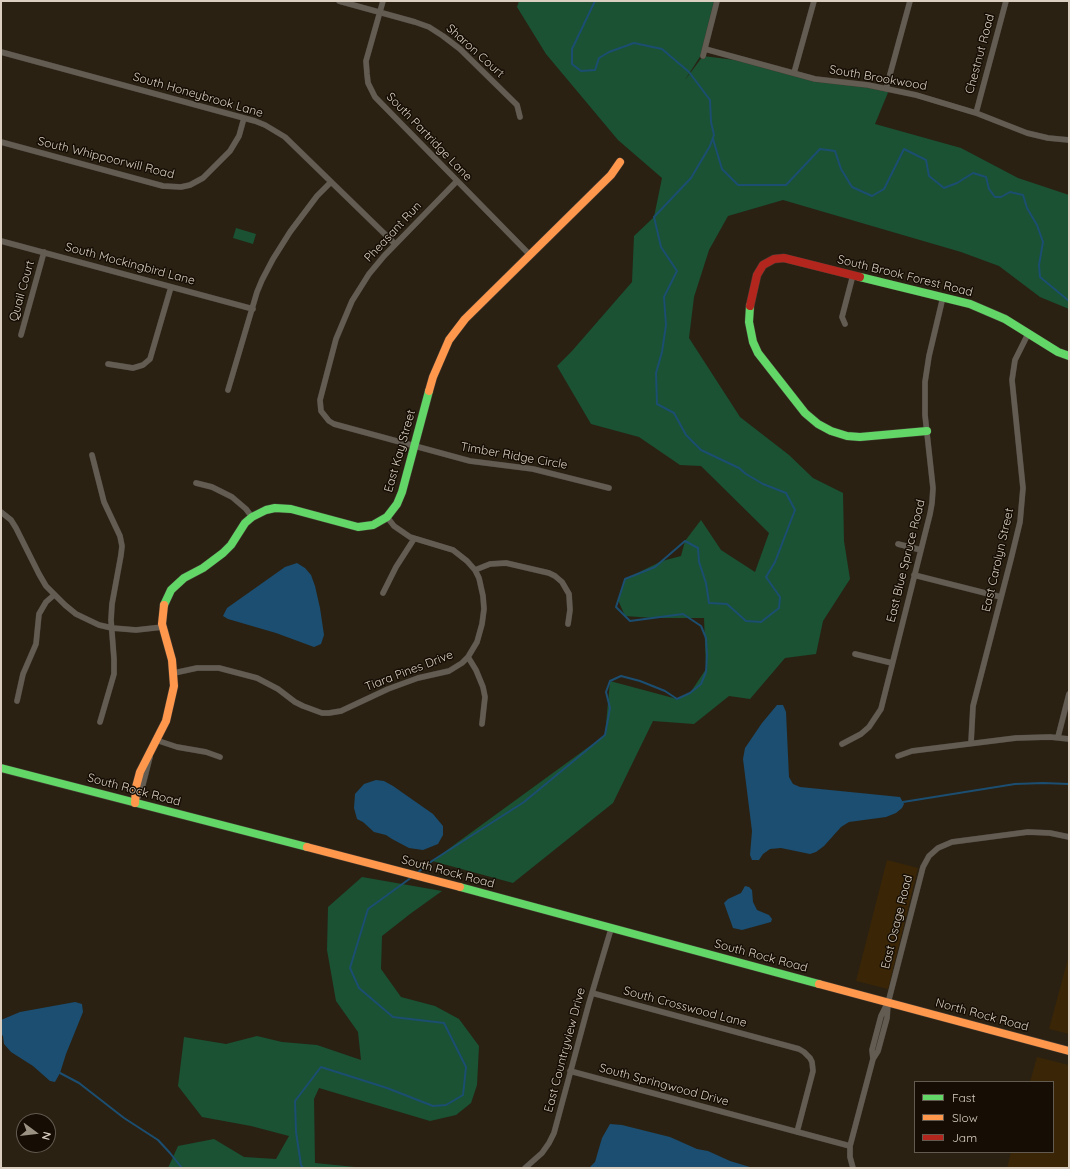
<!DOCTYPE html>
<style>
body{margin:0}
#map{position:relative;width:1070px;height:1169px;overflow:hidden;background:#2a2113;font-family:Quicksand,sans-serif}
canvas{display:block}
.frame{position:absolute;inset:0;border:2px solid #dacfc0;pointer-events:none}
.legend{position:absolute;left:914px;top:1081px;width:140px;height:72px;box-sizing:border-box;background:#160e05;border:1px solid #645b50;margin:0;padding:5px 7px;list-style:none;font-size:12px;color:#dacfc0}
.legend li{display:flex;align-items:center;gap:8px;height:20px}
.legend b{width:20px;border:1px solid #645b50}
.north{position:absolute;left:16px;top:1113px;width:40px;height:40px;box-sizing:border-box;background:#160e05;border:1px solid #645b50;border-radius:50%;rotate:105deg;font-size:11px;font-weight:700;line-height:16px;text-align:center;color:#dacfc0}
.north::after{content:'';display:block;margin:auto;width:14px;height:18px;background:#9c9283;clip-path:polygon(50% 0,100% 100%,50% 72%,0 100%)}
</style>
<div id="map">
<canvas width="1070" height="1169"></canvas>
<div class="frame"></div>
<ul class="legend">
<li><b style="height:5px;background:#63d668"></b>Fast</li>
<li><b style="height:5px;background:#ff974d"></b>Slow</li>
<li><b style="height:5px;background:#b3261e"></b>Jam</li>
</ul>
<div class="north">N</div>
</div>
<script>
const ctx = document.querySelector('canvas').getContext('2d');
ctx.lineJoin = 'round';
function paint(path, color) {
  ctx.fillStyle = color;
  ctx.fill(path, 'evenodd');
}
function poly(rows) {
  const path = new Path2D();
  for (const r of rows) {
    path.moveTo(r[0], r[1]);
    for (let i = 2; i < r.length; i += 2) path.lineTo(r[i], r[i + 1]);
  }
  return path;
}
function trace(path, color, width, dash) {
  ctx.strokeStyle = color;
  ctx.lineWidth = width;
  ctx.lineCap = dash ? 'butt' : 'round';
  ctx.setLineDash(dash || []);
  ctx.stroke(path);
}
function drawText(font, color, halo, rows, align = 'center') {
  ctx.font = font + ' Quicksand,sans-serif';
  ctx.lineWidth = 3;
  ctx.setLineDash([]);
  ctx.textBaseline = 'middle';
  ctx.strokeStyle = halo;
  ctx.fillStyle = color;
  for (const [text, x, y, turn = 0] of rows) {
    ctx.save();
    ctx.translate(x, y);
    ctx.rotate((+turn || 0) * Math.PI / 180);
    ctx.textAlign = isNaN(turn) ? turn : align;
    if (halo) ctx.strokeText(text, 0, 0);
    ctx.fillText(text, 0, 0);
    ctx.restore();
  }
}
paint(poly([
 [887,860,918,868,888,989,856,981],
 [1069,955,1069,1034,1049,1029],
 [1037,1057,1069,1065,1069,1168,1007,1168,1011,1152,1053,1152,1053,1082,1030,1082]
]), '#3a2606');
paint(poly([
 [519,1,717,1,705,49,685,80,703,56,751,62,831,81,889,90,875,124,961,148,1018,178,1069,195,1069,309,1040,297,999,266,961,252,783,200,728,216,709,250,694,297,689,338,740,417,789,455,813,478,843,493,844,541,850,579,823,621,816,654,785,658,750,699,729,696,694,724,653,721,613,803,513,883,432,861,605,735,610,681,677,699,690,693,706,669,704,618,653,618,625,616,618,600,625,579,662,561,681,556,685,541,701,520,721,550,755,572,769,533,701,466,680,465,639,437,591,424,557,366,572,351,632,282,634,236,654,217,662,178,618,140,546,54,517,7],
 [236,228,256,234,253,244,233,238],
 [362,877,442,891,410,914,382,936,381,969,401,997,435,1006,459,1019,479,1046,477,1085,471,1103,456,1115,430,1121,319,1088,314,1099,315,1163,365,1168,168,1168,178,1146,214,1139,244,1157,276,1159,289,1136,251,1126,202,1117,178,1086,184,1037,226,1044,257,1036,282,1042,317,1045,361,1060,358,1032,336,1001,327,950,328,907]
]), '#1a5233');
paint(poly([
 [297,563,305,568,311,575,315,586,320,608,324,635,321,644,314,647,276,633,228,619,223,616,227,608,285,567],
 [777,705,783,705,786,712,789,777,793,784,800,787,900,797,904,804,902,808,896,813,886,817,849,822,841,827,824,846,816,852,810,854,781,848,770,849,763,854,759,860,752,860,750,855,752,831,743,759,745,748,762,723],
 [376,780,384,781,393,786,433,814,443,826,443,835,438,844,423,850,409,848,392,839,386,835,374,832,363,822,357,819,354,808,355,794,364,784],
 [745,886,749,887,752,890,753,902,757,910,769,915,772,919,771,922,742,930,733,928,724,903,728,899,741,893],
 [75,1002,82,1004,83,1012,66,1054,60,1073,55,1082,50,1081,33,1066,11,1052,4,1044,3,1036,1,1034,1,1020,20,1012],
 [610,1124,622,1125,670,1137,697,1149,708,1151,730,1161,753,1168,589,1168,595,1162,602,1138]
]), '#1b4e71');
trace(poly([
 [713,139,722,169,738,185,786,185,820,149,835,151,841,169,852,187,872,196,884,189,904,149,926,160,929,176,944,188,957,183,973,173,986,177,989,189,995,197,1001,197,1010,192,1023,195,1027,208,1037,225,1043,242,1039,265,1040,277,1069,301],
 [903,802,1015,784,1043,783,1069,784],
 [417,873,432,861,524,802,605,735,610,708,606,692,610,681,621,676,640,681,665,691,677,699,690,693,701,684,706,672,707,655,706,638,701,626,683,614,630,621,616,607,625,579,655,567,685,541,698,548,699,562,706,583,709,603,727,604,746,621,761,622,779,608,780,597,766,577,775,562,795,510,786,493,763,484,746,474,739,468,701,450,686,435,674,413,657,404,656,373,662,352,666,325,664,297,677,271,661,247,654,217,691,178,710,146,714,135,711,122,710,100,689,72,662,49,634,43,609,52,599,58,595,70,581,71,572,64,572,49,595,1],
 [60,1073,79,1083,124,1118,158,1140,170,1153,182,1168],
 [303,1168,301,1165,296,1132,295,1101,321,1067,387,1088,433,1106,446,1105,463,1095,466,1067,444,1023,393,1017,359,988,350,968,368,909,412,877]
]), '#1b4e71', 2);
const street = poly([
 [339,1,415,22,429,27,443,36,460,49,517,105,520,117],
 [383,1,366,61,367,74,368,83,375,97,530,255],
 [705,49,815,79,868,85,916,95,976,113,1027,133,1048,138,1069,140],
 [1,52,255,121,265,125,285,137,395,244],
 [703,56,717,1],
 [794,73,814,1],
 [886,89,910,1],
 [976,113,1006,1],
 [1,142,163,186,181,187,190,185,203,178,230,151,239,136,244,118],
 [457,181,384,256,369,274,352,301,336,339,320,400,321,411,329,421,334,424,470,461,533,469,609,488],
 [1,241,253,309],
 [845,324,842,317,853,275],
 [21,335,44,252],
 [108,364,133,368,143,365,150,359,171,287],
 [228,390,257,292,262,280,273,259,290,232,317,196,331,182],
 [92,455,104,502,120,536,122,546,121,555,112,604,111,620,114,659,114,674,100,722],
 [196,483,212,487,232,497,246,509,252,517],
 [1,512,11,520,16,528,39,574,46,586,65,605,76,614,99,625,112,628,136,630,163,627],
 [898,544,921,550],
 [475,570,490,564,506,563,549,573,555,576,562,582,569,594,570,610,568,624],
 [914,575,1001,597],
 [383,593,396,567,414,539],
 [855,654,892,663],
 [468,657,476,670,483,687,485,697,482,724],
 [174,673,197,668,219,668,257,678,278,689,295,702,303,706,322,713,329,713,341,711,388,689,418,678,449,671,462,663,468,657,477,642,482,624,484,609,483,596,479,578,475,570,467,561,453,550,410,537,394,526,387,517],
 [17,701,23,674,36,644,39,614,46,602,54,595],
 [1058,737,1069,694],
 [156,740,177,747,206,752,220,757],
 [971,743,973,706,1011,559,1020,522,1023,488,1012,380,1015,360,1028,334],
 [842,744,861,734,869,727,881,709,930,514,932,503,933,488,925,415,925,382,929,356,943,297],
 [898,756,912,751,1016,738,1050,737,1069,739],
 [137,799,142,788,150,757],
 [592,993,799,1049,804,1052,810,1058,812,1062,813,1071,797,1132],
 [873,1059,872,1050,881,1016,887,1004],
 [570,1071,850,1146],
 [525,1168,542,1153,549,1143,554,1133,589,1003,611,929],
 [853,1168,850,1157,850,1146,873,1059,878,1051,887,1018,888,1003,923,867,929,856,938,848,952,842,1028,832,1050,833,1069,837]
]);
const fast = poly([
 [860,277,970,304,1005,319,1058,352,1069,356],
 [750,306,749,322,753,342,758,353,805,413,818,424,831,431,847,436,860,437,927,431],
 [164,605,171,590,184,578,203,568,223,553,231,545,245,523,252,517,266,510,275,508,291,509,358,527,373,525,387,517,397,504,402,492,429,391],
 [1,768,307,847],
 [460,887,819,984]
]);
const slow = poly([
 [429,391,433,377,449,340,465,319,611,175,620,162],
 [135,803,136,787,140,772,166,721,174,686,172,660,162,624,164,605],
 [307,847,460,887],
 [819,984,1069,1051]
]);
const jam = poly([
 [750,306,757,275,763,265,774,259,784,258,860,277]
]);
trace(street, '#433b32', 6);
trace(fast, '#433b32', 9);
trace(slow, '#433b32', 9);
trace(jam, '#433b32', 9);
trace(street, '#635c52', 5.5);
trace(fast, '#63d668', 8);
trace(slow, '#ff974d', 8);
trace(jam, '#b3261e', 8);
drawText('12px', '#dacfc0', '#160e05', [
 ["Sharon Court",475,51,42],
 ["Chestnut Road",980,54,-75],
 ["South Brookwood",878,78,10],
 ["South Honeybrook Lane",198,95,16],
 ["South Partridge Lane",429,137,46],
 ["South Whippoorwill Road",106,158,14],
 ["Pheasant Run",393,232,-47],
 ["South Mockingbird Lane",130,264,15],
 ["South Brook Forest Road",905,276,14],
 ["Quail Court",22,291,-74],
 ["East Kay Street",400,451,-74],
 ["Timber Ridge Circle",514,456,10],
 ["East Carolyn Street",998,560,-77],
 ["East Blue Spruce Road",906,561,-76],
 ["Tiara Pines Drive",409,671,-21],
 ["South Rock Road",134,790,15],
 ["South Rock Road",448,872,15],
 ["East Osage Road",897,922,-76],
 ["South Rock Road",761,956,15],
 ["South Crosswood Lane",685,1007,15],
 ["North Rock Road",982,1015,15],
 ["East Countryview Drive",565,1050,-75],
 ["South Springwood Drive",664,1085,15]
]);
</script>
